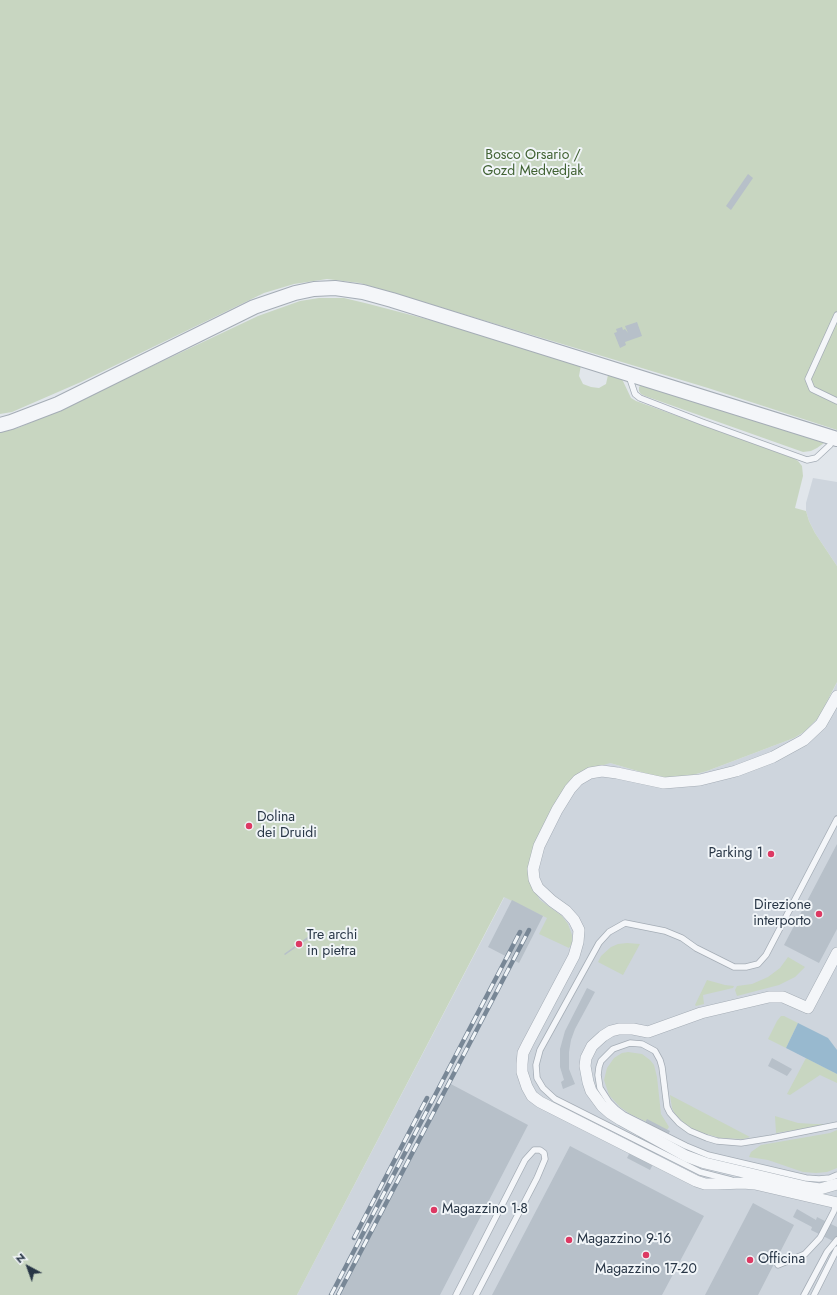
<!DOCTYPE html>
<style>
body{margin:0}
#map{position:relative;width:837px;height:1295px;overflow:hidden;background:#e1e6eb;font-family:Jost,sans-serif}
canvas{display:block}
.north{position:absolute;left:8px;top:1247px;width:40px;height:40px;-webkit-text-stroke:3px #f1f5f8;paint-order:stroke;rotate:319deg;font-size:11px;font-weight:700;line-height:16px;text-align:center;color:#273545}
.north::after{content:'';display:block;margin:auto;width:14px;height:18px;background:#273545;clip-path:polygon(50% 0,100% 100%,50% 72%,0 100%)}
</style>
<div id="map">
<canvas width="837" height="1295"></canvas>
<div class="north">N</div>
</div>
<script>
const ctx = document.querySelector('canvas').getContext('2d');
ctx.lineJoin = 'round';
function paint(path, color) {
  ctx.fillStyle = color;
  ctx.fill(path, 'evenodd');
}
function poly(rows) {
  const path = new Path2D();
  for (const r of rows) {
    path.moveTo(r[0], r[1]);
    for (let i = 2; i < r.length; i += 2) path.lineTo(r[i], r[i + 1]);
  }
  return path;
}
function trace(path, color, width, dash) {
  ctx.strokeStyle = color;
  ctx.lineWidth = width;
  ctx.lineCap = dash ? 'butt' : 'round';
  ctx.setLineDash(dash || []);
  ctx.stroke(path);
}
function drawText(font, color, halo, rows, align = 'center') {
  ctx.font = font + ' Jost,sans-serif';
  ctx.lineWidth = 4;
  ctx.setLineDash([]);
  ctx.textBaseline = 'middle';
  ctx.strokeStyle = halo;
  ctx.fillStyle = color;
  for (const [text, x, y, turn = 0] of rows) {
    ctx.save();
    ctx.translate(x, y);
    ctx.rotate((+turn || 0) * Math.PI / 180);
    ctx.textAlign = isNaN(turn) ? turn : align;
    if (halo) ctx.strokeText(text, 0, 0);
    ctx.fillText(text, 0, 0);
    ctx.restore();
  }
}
paint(poly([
 [813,478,837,482,837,566,815,533,809,521,806,511,806,503],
 [837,682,837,1295,297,1295,579,754,655,776,689,776,707,771,794,738,804,732,831,695]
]), '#ced5dd');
paint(poly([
 [0,0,837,0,837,430,708,388,360,283,327,279,294,284,264,293,81,382,12,412,0,414],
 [319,298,344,298,369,304,514,342,581,365,579,376,583,384,591,387,599,388,606,384,608,375,622,379,631,398,636,401,793,458,798,461,802,466,803,476,795,508,806,511,809,521,815,533,837,566,837,682,819,717,804,732,794,738,707,771,689,776,673,778,655,776,610,763,585,771,534,850,532,887,540,900,562,916,568,924,572,935,572,943,569,948,539,934,547,918,504,897,297,1295,0,1295,0,431,18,428,55,412,258,316,300,301],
 [642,384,646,384,824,443,817,448,811,451,803,452,645,396,641,394,639,391,639,387],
 [627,943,640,944,623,975,598,962,601,956,611,947,618,944],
 [788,957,805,967,795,977,779,985,737,996,735,990,737,986,752,984,768,977,780,968],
 [707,980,725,985,734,986,733,988,703,995,704,1004,696,1006,695,1005],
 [781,1016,784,1016,798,1023,786,1048,768,1039,777,1021],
 [628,1052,642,1054,650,1060,654,1065,657,1077,661,1114,669,1127,666,1131,630,1114,620,1107,609,1095,604,1080,607,1068,614,1058,622,1053],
 [806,1058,837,1074,837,1083,820,1075,790,1095,787,1094],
 [670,1095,750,1137,743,1139,720,1138,696,1131,684,1123,675,1114,672,1108],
 [775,1116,798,1123,815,1124,832,1124,776,1133],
 [837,1130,837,1168,827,1172,816,1173,803,1172,768,1160,749,1157,751,1152,761,1145,830,1133]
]), '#c8d6c1');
paint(poly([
 [798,1023,828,1038,837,1050,837,1074,786,1048]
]), '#98b9cf');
paint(poly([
 [748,174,753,178,731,210,726,206],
 [637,322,642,336,625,342,626,345,620,348,614,333,617,332,616,329,622,327,623,330,625,329,628,333,625,326],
 [837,844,837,929,819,963,784,945],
 [512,900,543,916,519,963,488,947],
 [316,931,318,932,285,955,284,954],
 [587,988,595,992,575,1029,571,1040,569,1052,569,1069,575,1084,563,1089,561,1082,564,1080,560,1067,560,1049,565,1031],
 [772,1058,792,1069,787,1076,768,1066],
 [449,1083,528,1125,440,1295,339,1295],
 [647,1119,670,1131,650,1170,627,1158],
 [570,1146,704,1216,662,1295,492,1295],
 [753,1203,794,1225,758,1295,705,1295],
 [797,1209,816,1220,817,1217,837,1227,837,1243,811,1230,812,1227,793,1217]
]), '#b7c0c9');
const service = poly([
 [837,315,808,379,812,389,837,401],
 [629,376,635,394,640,398,702,422,807,460,816,458,830,445],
 [837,1125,772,1138,741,1143,717,1141,707,1138,690,1131,679,1123,670,1113,667,1107,662,1067,660,1060,655,1051,642,1044,630,1043,613,1049,601,1061,599,1067,598,1075,600,1088,609,1102,616,1109,624,1115,686,1146,708,1155,806,1178,819,1179,830,1178,837,1175],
 [731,1180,700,1172,555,1099,543,1088,537,1078,536,1065,540,1050,599,943,609,932,625,923,665,931,682,938,696,948,734,967,746,967,758,964,766,955,837,819],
 [778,1265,805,1254,820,1238,834,1211,836,1203],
 [456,1295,525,1160,534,1150,540,1150,544,1153,545,1159,537,1178,476,1295],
 [804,1295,827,1252,837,1240],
 [814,1295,837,1249]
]);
const minor = poly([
 [837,696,821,724,804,740,773,757,736,771,700,780,664,783,617,773,602,771,590,773,578,780,570,789,557,810,539,846,533,869,534,879,538,888,552,901,566,911,574,920,579,930,578,942,574,956,528,1043,523,1053,522,1064,522,1072,527,1087,532,1096,540,1102,696,1181,705,1184,717,1184,743,1183,755,1184,837,1203],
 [837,953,808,1008,783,997,769,997,701,1013,648,1032,633,1029,619,1029,611,1031,603,1036,592,1046,586,1058,585,1066,588,1082,591,1091,602,1106,610,1113,621,1120,686,1156,705,1163,806,1187,820,1189,837,1184]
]);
const tertiary = poly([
 [0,425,11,422,58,404,254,307,295,293,314,289,335,288,363,292,392,300,837,439]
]);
trace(service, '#a5adb6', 7);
trace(minor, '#a5adb6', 12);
trace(tertiary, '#a5adb6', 16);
trace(service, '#f4f6f9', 5.5);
trace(minor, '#f4f6f9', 11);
trace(tertiary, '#f4f6f9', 14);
const rail = poly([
 [354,1238,427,1098],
 [331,1295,520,932],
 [338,1295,529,930]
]);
trace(rail, '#788796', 4.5);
trace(rail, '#f1f5f8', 3, [9]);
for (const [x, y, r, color] of [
 [249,826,4,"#dd3963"],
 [771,854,4,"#dd3963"],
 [819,914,4,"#dd3963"],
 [299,944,4,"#dd3963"],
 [434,1210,4,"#dd3963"],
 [569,1240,4,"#dd3963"],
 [646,1255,4,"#dd3963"],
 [750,1260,4,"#dd3963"]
]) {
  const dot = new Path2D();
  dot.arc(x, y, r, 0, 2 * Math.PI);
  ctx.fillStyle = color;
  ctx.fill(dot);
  trace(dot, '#f1f5f8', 1.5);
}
drawText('14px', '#416233', '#f1f5f8', [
 ["Bosco Orsario /",533,156],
 ["Gozd Medvedjak",533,172]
]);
drawText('14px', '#273545', '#f1f5f8', [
 ["Dolina",257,818],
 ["dei Druidi",257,834],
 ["Parking 1",763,854,"right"],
 ["Direzione",811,906,"right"],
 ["interporto",811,922,"right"],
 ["Tre archi",307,936],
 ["in pietra",307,952],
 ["Magazzino 1-8",442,1210],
 ["Magazzino 9-16",577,1240],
 ["Officina",758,1260],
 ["Magazzino 17-20",646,1270,"center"]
], 'left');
</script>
